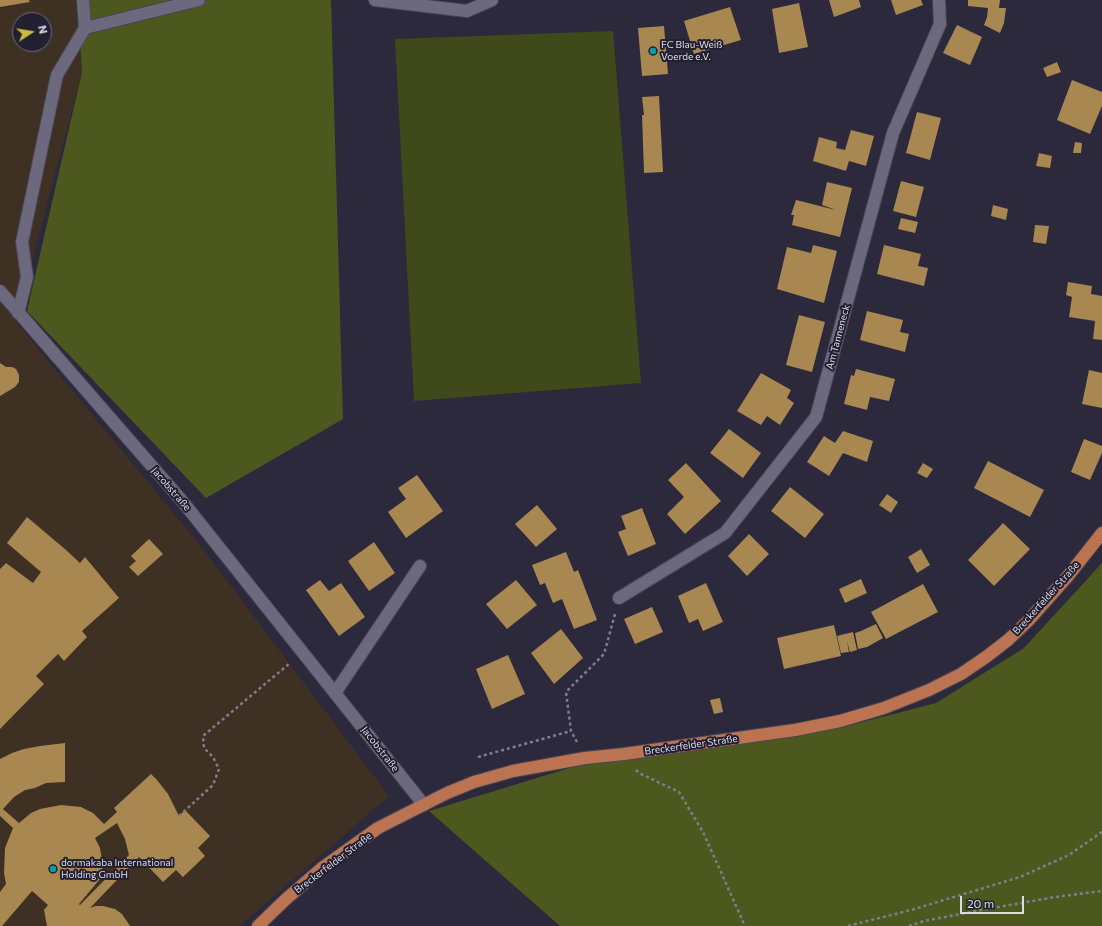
<!DOCTYPE html>
<meta charset="utf-8">
<style>
body{margin:0}
#map{position:relative;width:1102px;height:926px;overflow:hidden;background:#2c293c;font-family:Commissioner,sans-serif}
canvas{display:block}
.north{position:absolute;left:12px;top:12px;width:40px;height:40px;box-sizing:border-box;background:#221f31;border:1px solid #6d6a7a;border-radius:50%;rotate:78deg;font-size:11px;font-weight:700;line-height:16px;text-align:center;color:#dddbe8}
.north::after{content:'';display:block;margin:auto;width:14px;height:18px;background:#c8bb3b;clip-path:polygon(50% 0,100% 100%,50% 72%,0 100%)}
.scale{position:absolute;left:960px;top:896px;width:64px;height:18px;box-sizing:border-box;border:2px solid #dddbe8;border-top:0;padding-left:5px;font-size:12px;line-height:14px;white-space:nowrap;color:#dddbe8;-webkit-text-stroke:3px #221f31;paint-order:stroke}
</style>
<div id="map">
<canvas width="1102" height="926"></canvas>
<div class="north">N</div>
<div class="scale">20 m</div>
</div>
<script>
const ctx = document.querySelector('canvas').getContext('2d');
ctx.lineJoin = 'round';
function paint(path, color) {
  ctx.fillStyle = color;
  ctx.fill(path, 'evenodd');
}
function poly(rows) {
  const path = new Path2D();
  for (const r of rows) {
    path.moveTo(r[0], r[1]);
    for (let i = 2; i < r.length; i += 2) path.lineTo(r[i], r[i + 1]);
  }
  return path;
}
function trace(path, color, width, dash) {
  ctx.strokeStyle = color;
  ctx.lineWidth = width;
  ctx.lineCap = dash ? 'butt' : 'round';
  ctx.setLineDash(dash || []);
  ctx.stroke(path);
}
function drawText(font, color, halo, rows, align = 'center') {
  ctx.font = font + ' Commissioner,sans-serif';
  ctx.lineWidth = 4;
  ctx.setLineDash([]);
  ctx.textBaseline = 'middle';
  ctx.strokeStyle = halo;
  ctx.fillStyle = color;
  for (const [text, x, y, turn = 0] of rows) {
    ctx.save();
    ctx.translate(x, y);
    ctx.rotate((+turn || 0) * Math.PI / 180);
    ctx.textAlign = isNaN(turn) ? turn : align;
    if (halo) ctx.strokeText(text, 0, 0);
    ctx.fillText(text, 0, 0);
    ctx.restore();
  }
}
paint(poly([
 [0,0,78,0,82,72,16,322,204,550,389,796,240,926,0,926],
 [20,20,44,20,44,44,20,44]
]), '#3e3023');
paint(poly([
 [613,31,641,383,414,401,395,39]
]), '#3f4919');
paint(poly([
 [78,0,331,0,343,419,206,498,27,311,82,72],
 [1102,563,1102,926,560,926,429,811,576,766,843,727,936,703,1024,648]
]), '#4c581e');
paint(poly([
 [0,0,29,0,30,2,0,7],
 [829,0,859,0,861,7,834,17],
 [891,0,921,0,923,5,896,15],
 [968,0,1000,0,999,8,1006,8,1004,23,1000,33,984,25,987,17,988,8,968,6],
 [799,3,808,47,779,53,772,9],
 [730,7,741,40,694,54,684,21],
 [957,25,982,37,970,65,943,53],
 [664,26,668,74,642,76,638,28],
 [1057,62,1061,72,1047,77,1043,68],
 [1072,80,1102,92,1102,106,1090,134,1057,120],
 [659,96,663,172,644,173,642,115,644,115,642,97],
 [917,112,941,118,930,160,906,153],
 [851,130,874,136,866,166,849,161,846,171,813,161,819,137,837,142,836,148,845,150],
 [1075,142,1082,143,1081,153,1073,153],
 [1039,153,1052,156,1050,168,1036,166],
 [901,181,924,187,916,217,893,211],
 [827,182,852,188,840,237,792,225,794,215,791,215,796,200,836,210,822,205],
 [993,205,1008,209,1006,220,991,216],
 [901,218,918,222,915,233,898,229],
 [1035,225,1049,226,1046,244,1033,242],
 [813,245,837,251,824,303,777,289,787,247,811,253],
 [884,245,921,254,918,266,928,268,924,286,877,274],
 [1068,282,1092,286,1091,294,1102,296,1102,340,1093,339,1095,321,1069,317,1072,297,1066,295],
 [867,311,903,320,900,332,909,334,905,352,860,340],
 [799,315,825,322,812,372,786,365],
 [0,363,6,367,12,367,16,369,19,375,19,382,15,387,0,396],
 [856,369,895,379,889,401,870,397,867,410,844,404,851,375,854,376],
 [1089,370,1102,373,1102,408,1082,404],
 [761,373,791,390,787,398,794,403,780,425,767,416,761,425,737,411],
 [729,429,761,453,743,478,710,453],
 [843,431,873,441,867,462,843,453,829,476,807,462,824,436,835,443],
 [1084,439,1102,446,1102,453,1090,480,1071,472],
 [988,461,1044,490,1030,517,974,488],
 [686,463,721,501,685,534,667,514,684,497,668,480],
 [923,463,933,469,927,478,917,473],
 [417,475,443,511,406,538,388,512,406,499,398,488],
 [790,487,824,514,805,538,771,511],
 [887,494,898,502,891,513,879,505],
 [537,505,557,529,536,547,515,524],
 [642,508,656,544,628,556,618,532,626,529,621,516],
 [27,517,66,550,80,563,85,557,119,598,82,631,87,637,64,661,58,654,36,676,44,684,0,729,0,569,6,563,33,583,41,572,7,543],
 [1003,523,1030,549,994,586,968,560],
 [749,534,769,554,747,576,728,556],
 [149,539,163,554,138,576,129,567,136,561,131,556],
 [374,542,395,573,369,591,348,561],
 [921,549,930,565,917,573,908,557],
 [566,552,574,572,578,570,597,620,574,629,562,599,553,603,545,583,540,585,532,565],
 [861,579,867,593,845,603,839,589],
 [320,580,329,591,341,583,365,617,339,636,306,590],
 [516,580,537,605,507,629,486,604],
 [706,583,723,622,703,631,698,619,689,623,678,596],
 [923,584,938,612,886,639,871,612],
 [652,607,663,632,635,644,624,619],
 [876,624,883,638,867,647,858,649,855,633,861,631],
 [834,625,841,656,784,669,777,638],
 [561,629,583,658,554,684,531,653],
 [853,632,857,650,850,652,847,642,849,652,841,653,837,636],
 [508,655,525,694,492,709,476,669],
 [720,698,723,712,714,714,710,700],
 [65,743,65,782,46,783,35,788,25,790,14,797,3,809,19,823,31,813,40,809,61,805,81,807,93,813,104,824,117,812,114,808,151,774,157,780,168,794,179,816,185,810,210,836,198,848,205,856,183,877,176,870,163,882,139,857,90,908,96,906,103,906,115,909,122,914,130,926,47,926,44,910,48,905,32,891,2,926,0,926,0,892,6,884,4,873,5,848,13,828,0,816,0,759,12,753,24,749,40,746],
 [117,823,125,839,129,855,80,905,79,904,100,879,103,865,100,848,95,838]
]), '#a88751');
const minor = poly([
 [83,0,85,28],
 [375,0,467,11,492,0],
 [0,291,183,502,424,805],
 [18,313,27,277,22,242,57,75,85,28,199,0],
 [619,598,725,533,816,417,893,133,940,24,939,0],
 [335,693,420,566]
]);
const major = poly([
 [258,926,285,900,322,868,378,828,447,793,474,782,513,771,585,758,624,754,795,730,840,721,884,708,929,690,961,674,986,657,1008,640,1028,621,1068,576,1102,533]
]);
trace(minor, '#494655', 14);
trace(major, '#494655', 14);
trace(poly([
 [577,742,571,731,566,692,604,654,615,614],
 [478,757,571,731],
 [636,770,639,773,679,792,703,832,745,926],
 [179,816,213,785,219,769,213,757,204,748,203,736,290,663],
 [848,926,911,910,1020,877,1069,855,1102,832],
 [909,926,924,921,971,912,1055,897,1102,891]
]), '#807e8e', 2.5, [3, 3]);
trace(minor, '#6c697f', 12);
trace(major, '#bc7351', 12);
for (const [x, y, r, color] of [
 [653,51,4,"#0f9aa8"],
 [53,869,4,"#0f9aa8"]
]) {
  const dot = new Path2D();
  dot.arc(x, y, r, 0, 2 * Math.PI);
  ctx.fillStyle = color;
  ctx.fill(dot);
  trace(dot, '#221f31', 1.5);
}
drawText('10px', '#dddbe8', '#221f31', [
 ["FC Blau-Weiß",661,45],
 ["Voerde e.V.",661,57],
 ["dormakaba International",61,863],
 ["Holding GmbH",61,875]
], 'left');
drawText('10px', '#dddbe8', '#221f31', [
 ["Am Tanneneck",838,337,-75],
 ["Jacobstraße",171,489,49],
 ["Breckerfelder Straße",1046,598,-48],
 ["Breckerfelder Straße",691,745,-8],
 ["Jacobstraße",380,749,52],
 ["Breckerfelder Straße",333,863,-37]
]);
</script>
